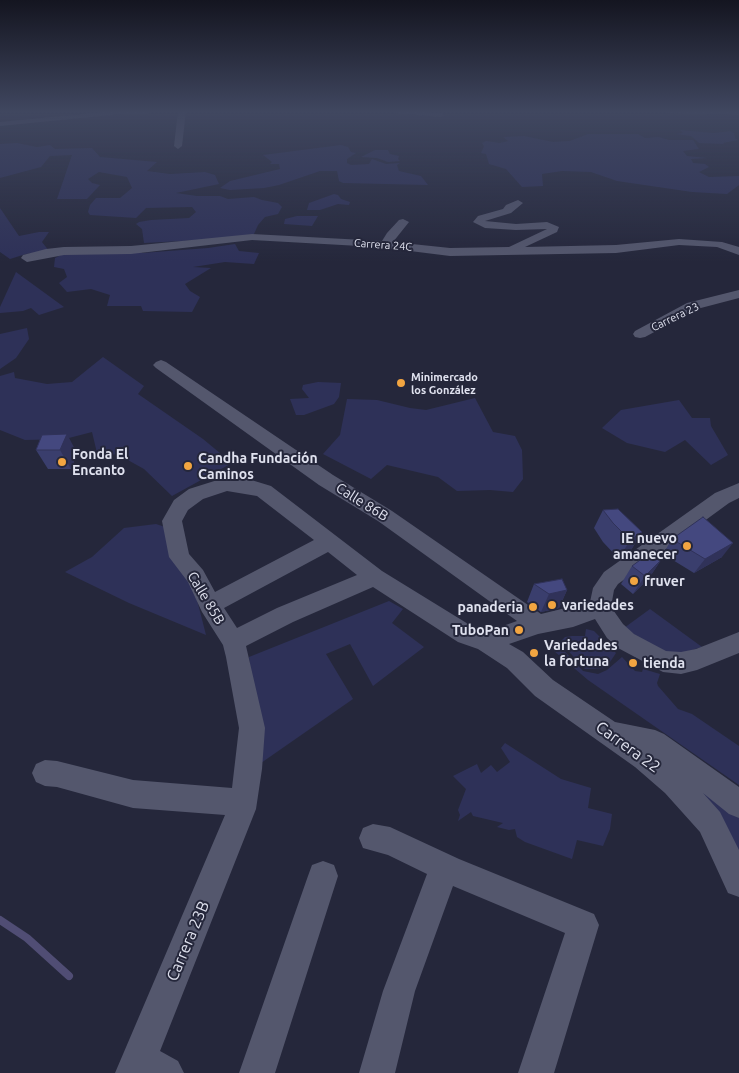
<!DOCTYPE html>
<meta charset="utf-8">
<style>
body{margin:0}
canvas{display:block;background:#25273b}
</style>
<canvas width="739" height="1073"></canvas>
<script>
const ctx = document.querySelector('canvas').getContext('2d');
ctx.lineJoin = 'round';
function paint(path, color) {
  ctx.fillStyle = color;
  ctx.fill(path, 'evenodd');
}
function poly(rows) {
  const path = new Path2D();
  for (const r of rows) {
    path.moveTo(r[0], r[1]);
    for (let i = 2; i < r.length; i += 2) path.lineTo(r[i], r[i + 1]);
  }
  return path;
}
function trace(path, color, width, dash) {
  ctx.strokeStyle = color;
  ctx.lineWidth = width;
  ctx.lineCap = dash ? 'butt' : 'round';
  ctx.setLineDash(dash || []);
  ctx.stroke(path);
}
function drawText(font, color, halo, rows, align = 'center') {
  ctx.font = font + ' Ubuntu,sans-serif';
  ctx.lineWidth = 4;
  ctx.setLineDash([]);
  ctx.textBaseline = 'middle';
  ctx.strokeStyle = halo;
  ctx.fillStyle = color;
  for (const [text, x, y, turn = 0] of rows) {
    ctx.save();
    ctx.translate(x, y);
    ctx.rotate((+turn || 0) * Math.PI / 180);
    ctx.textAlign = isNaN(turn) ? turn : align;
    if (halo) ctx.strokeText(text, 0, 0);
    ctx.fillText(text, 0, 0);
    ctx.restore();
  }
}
paint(poly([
 [680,130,714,133,730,131,734,133,735,138,738,140,723,143,724,144,699,143,691,136,676,134,683,133],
 [588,134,638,134,645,138,659,137,669,140,693,140,699,149,683,151,687,156,707,158,691,159,693,163,705,164,709,167,699,172,709,177,739,176,739,185,727,194,692,192,617,181,591,172,562,171,542,174,543,186,522,187,506,169,489,164,486,154,481,153,484,146,482,143,486,141,500,143,508,141,503,137,524,136,553,142,570,141],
 [17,143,37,147,50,145,55,149,92,148,100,157,157,162,147,171,170,174,205,172,215,175,219,184,176,193,197,196,220,196,228,199,254,197,262,200,278,203,282,207,278,214,265,217,258,225,254,234,219,239,144,243,142,229,136,224,139,222,151,220,189,218,196,212,192,207,146,208,136,218,90,215,88,212,90,205,96,198,120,198,132,188,127,177,99,172,88,179,92,183,100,185,87,199,57,199,72,155,50,156,41,167,0,178,0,144],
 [341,145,348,147,351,152,356,153,347,159,347,163,351,165,369,164,372,159,386,164,400,163,397,165,399,171,421,176,428,185,343,183,339,181,337,171,320,171,279,185,264,188,230,190,220,188,230,181,280,169,279,164,270,164,272,162,263,155],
 [375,150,388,150,390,154,399,156,398,159,400,161,388,162,377,158,361,157],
 [334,194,338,195,341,199,350,202,349,205,338,204,320,210,307,210,309,203],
 [0,208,19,236,39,232,49,232,42,242,49,251,26,254,10,259,0,252],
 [297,216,318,216,312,226,284,224,285,219],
 [235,244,239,251,259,253,254,264,225,262,193,267,211,268,185,284,190,291,200,297,192,312,143,311,141,306,107,306,110,295,91,289,67,292,59,283,67,277,64,269,54,267,55,258,65,253,141,251,142,253,208,248],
 [16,272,64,307,39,315,31,308,23,311,0,313,0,307],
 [27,328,29,339,16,358,0,369,0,334],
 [103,357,144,386,138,394,203,439,232,463,172,496,144,469,117,454,98,457,92,432,65,439,25,440,0,430,0,376,14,372,15,378,47,384,72,382],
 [318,382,341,383,339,397,334,404,304,415,296,415,290,399,309,398,302,389,303,385],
 [475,398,493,432,515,436,522,450,523,479,513,492,490,490,457,491,438,477,387,465,371,479,323,454,340,435,347,399,377,400,410,408,426,410],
 [679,400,692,418,710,418,711,426,728,455,711,465,685,440,665,452,627,443,602,428,621,410],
 [156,524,174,530,195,592,206,635,129,603,65,572,92,557,124,528],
 [389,601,403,609,392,623,424,647,373,686,350,644,326,654,353,699,261,763,249,657],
 [650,609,702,647,669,657,624,628],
 [586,629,594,631,616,653,606,668,585,669,560,642,565,637,572,636,585,636],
 [556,642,583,671,598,674,607,670,622,657,635,671,642,672,643,669,660,674,657,683,658,686,678,709,692,714,739,746,739,785,588,680,547,645],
 [505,743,561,779,591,788,588,808,612,814,610,829,603,846,577,840,572,859,525,842,517,837,515,829,509,830,497,827,503,823,473,816,471,812,458,821,460,815,458,810,466,789,453,776,477,764,481,773,491,765,497,772,510,762,501,748],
 [667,760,739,814,739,873]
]), '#2e3158');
trace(poly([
 [0,920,27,938,69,976]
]), '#504d74', 8);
paint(poly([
 [113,111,151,112,147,114,122,114,0,126,0,122,113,111],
 [178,111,186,111,182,146,178,149,174,146,178,111],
 [391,111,417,111,441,113,445,115,441,117,395,113,391,111],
 [663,111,739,111,739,115,667,113,663,111],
 [518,200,523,203,511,213,485,221,516,224,547,222,559,227,557,232,525,247,616,245,679,239,722,242,739,247,739,255,717,247,679,245,616,253,450,256,378,247,252,240,131,254,64,255,27,262,21,258,23,255,46,249,64,247,131,246,252,234,382,241,387,233,399,220,403,219,409,222,393,242,450,248,509,247,547,229,516,230,485,228,473,222,478,216,503,209,506,205,518,200],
 [739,290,739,298,697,309,645,337,640,338,635,337,633,334,635,331,687,303,739,290],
 [161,360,166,362,333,475,392,511,541,614,590,602,593,588,604,572,715,493,739,483,739,498,729,503,618,584,614,590,611,607,623,624,634,634,666,651,681,652,696,649,739,632,739,653,697,670,681,674,663,672,618,648,607,638,595,619,573,627,538,634,509,644,523,652,553,680,615,722,655,730,664,734,739,787,739,818,729,814,703,793,720,812,739,850,739,897,728,893,700,832,665,793,635,767,535,696,507,668,478,649,458,642,373,587,293,622,246,646,265,728,262,769,256,809,160,1051,178,1061,184,1073,115,1073,225,815,133,808,57,787,45,786,36,782,32,773,36,764,45,760,57,761,133,780,232,788,239,728,226,657,223,645,202,612,188,582,169,557,162,521,174,500,189,489,227,477,248,479,271,486,382,571,473,627,486,632,517,621,378,521,319,485,156,368,153,365,156,362,161,360],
 [227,491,257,496,314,540,215,592,203,570,189,554,182,521,188,510,203,499,227,491],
 [328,552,357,575,277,608,237,628,224,608,328,552],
 [373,824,390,827,459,859,594,914,599,925,554,1073,518,1073,565,933,453,886,415,991,395,1073,359,1073,383,991,427,874,388,855,363,848,359,838,363,828,373,824],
 [323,861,334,865,338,876,275,1073,239,1073,308,876,312,865,323,861]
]), '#54576d');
paint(poly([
 [42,435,77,453,71,469,48,469,36,450],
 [603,510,642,532,631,550,619,559,603,542,594,528],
 [672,539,722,557,694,573,663,554],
 [661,560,649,578,633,594,621,584,632,566],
 [534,584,567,590,559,608,541,612,527,602]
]), '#3a3e6d');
paint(poly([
 [67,434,77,453,71,469,60,450],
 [642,532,631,550,619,559,630,540],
 [733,543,722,557,694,573,705,559],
 [661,560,649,578,633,594,645,576],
 [567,590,559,608,541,612,549,594]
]), '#303259');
const building = poly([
 [67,434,60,450,36,450,42,435,67,434],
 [618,509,642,532,630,540,613,523,603,510,618,509],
 [703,517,733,543,705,559,672,539,703,517],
 [651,552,661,560,645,576,632,566,651,552],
 [562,579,567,590,549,594,534,584,562,579]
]);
paint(building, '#44487f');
trace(building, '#303259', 1);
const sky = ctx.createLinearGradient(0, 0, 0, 261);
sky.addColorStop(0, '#141520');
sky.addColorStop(0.43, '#404760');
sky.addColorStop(1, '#40476000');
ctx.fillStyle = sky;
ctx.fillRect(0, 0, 739, 261);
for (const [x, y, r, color] of [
 [401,383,5,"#f2a541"],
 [62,462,5,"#f2a541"],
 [188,466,5,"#f2a541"],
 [687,546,5,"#f2a541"],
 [634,581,5,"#f2a541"],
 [552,605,5,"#f2a541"],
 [533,607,5,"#f2a541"],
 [519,630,5,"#f2a541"],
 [534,653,5,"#f2a541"],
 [633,663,5,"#f2a541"]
]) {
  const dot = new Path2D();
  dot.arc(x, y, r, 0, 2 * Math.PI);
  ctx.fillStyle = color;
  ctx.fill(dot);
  trace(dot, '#25273b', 2);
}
drawText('11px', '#e0e2ef', '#25273b', [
 ["Carrera 24C",383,245,4],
 ["Carrera 23",675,317,-26]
]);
drawText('bold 11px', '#e0e2ef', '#25273b', [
 ["Minimercado",411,377],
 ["los González",411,390]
], 'left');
drawText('bold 14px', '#e0e2ef', '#25273b', [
 ["Fonda El",72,454],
 ["Encanto",72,470],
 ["Candha Fundación",198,458],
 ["Caminos",198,474],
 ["IE nuevo",677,538,"right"],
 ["amanecer",677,554,"right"],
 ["fruver",644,581],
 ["variedades",562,605],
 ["panaderia",523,607,"right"],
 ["TuboPan",509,630,"right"],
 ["Variedades",544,645],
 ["la fortuna",544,661],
 ["tienda",643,663]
], 'left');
drawText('14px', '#e0e2ef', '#25273b', [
 ["Calle 86B",362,502,32],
 ["Calle 85B",206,598,59]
]);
drawText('16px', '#e0e2ef', '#25273b', [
 ["Carrera 22",628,747,36],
 ["Carrera 23B",188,941,-67]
]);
</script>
